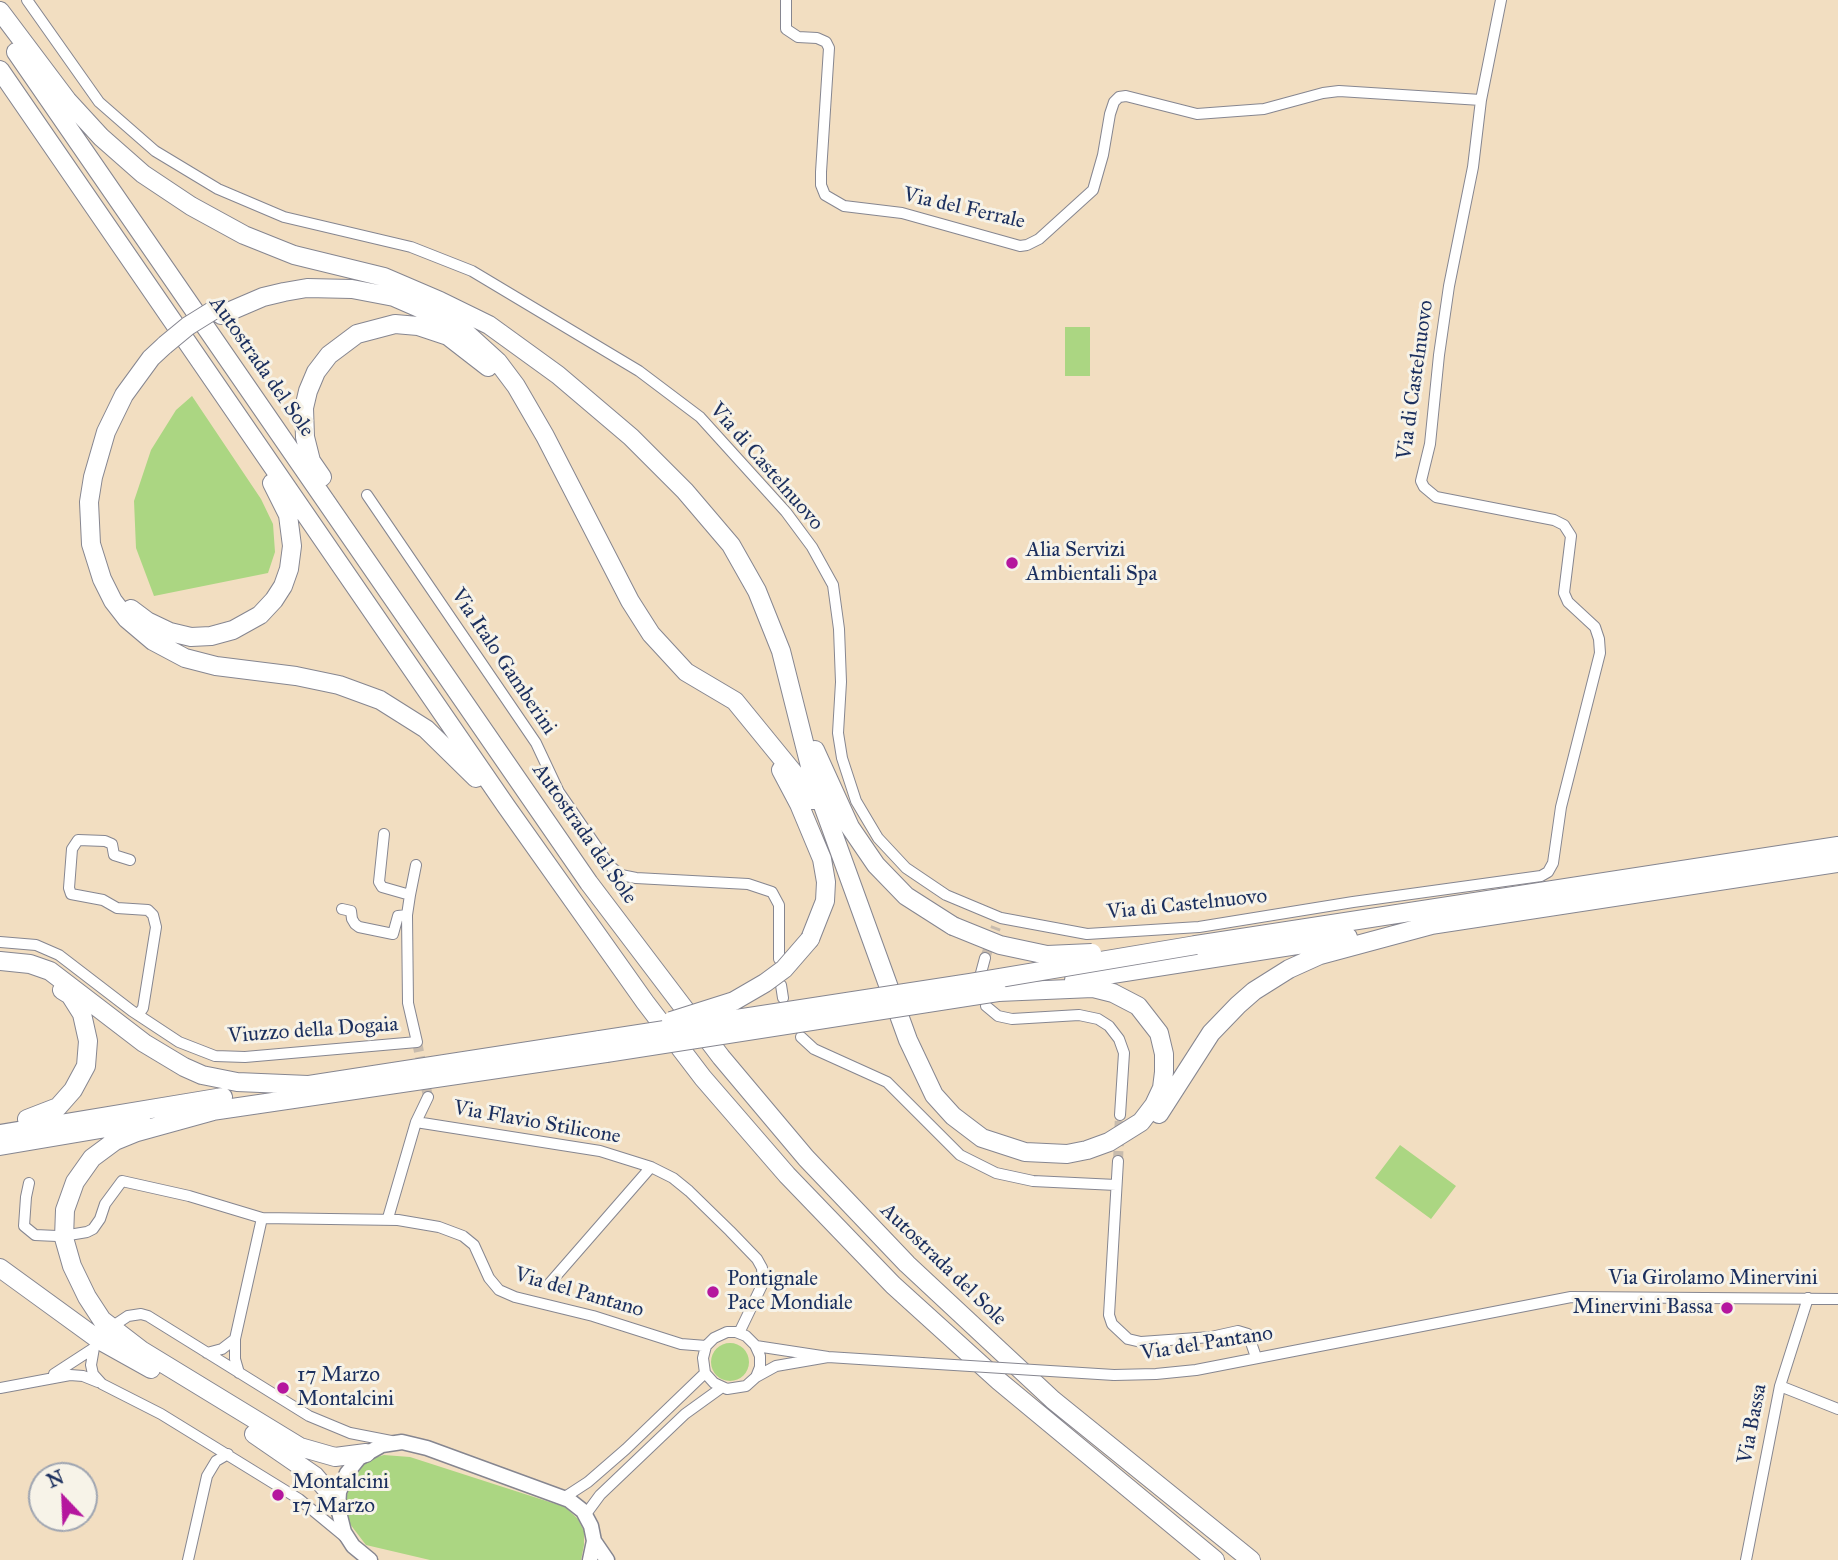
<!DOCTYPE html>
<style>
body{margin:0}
#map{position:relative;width:1838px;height:1560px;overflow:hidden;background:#f2dec1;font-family:"IM FELL Great Primer",serif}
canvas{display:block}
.north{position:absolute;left:28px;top:1462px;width:70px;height:70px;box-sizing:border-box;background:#f7f3e8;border:2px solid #9fa5b1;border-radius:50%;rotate:337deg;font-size:19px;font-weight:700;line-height:28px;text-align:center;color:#1b2f5e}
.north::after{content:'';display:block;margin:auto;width:24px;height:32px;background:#b5179e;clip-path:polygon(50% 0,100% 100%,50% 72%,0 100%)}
</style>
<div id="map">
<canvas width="1838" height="1560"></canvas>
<div class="north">N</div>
</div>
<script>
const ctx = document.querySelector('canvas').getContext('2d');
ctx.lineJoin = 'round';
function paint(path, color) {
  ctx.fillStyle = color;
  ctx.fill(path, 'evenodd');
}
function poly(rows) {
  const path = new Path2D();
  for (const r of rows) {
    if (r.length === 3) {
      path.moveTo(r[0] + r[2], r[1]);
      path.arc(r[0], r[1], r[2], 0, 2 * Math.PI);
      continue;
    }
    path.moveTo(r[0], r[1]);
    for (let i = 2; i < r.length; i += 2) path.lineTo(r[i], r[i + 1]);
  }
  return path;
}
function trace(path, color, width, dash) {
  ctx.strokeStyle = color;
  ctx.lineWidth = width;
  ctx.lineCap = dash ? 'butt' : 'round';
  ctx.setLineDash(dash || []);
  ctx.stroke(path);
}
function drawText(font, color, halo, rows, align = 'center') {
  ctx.font = font + ' "IM FELL Great Primer",serif';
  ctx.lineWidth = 6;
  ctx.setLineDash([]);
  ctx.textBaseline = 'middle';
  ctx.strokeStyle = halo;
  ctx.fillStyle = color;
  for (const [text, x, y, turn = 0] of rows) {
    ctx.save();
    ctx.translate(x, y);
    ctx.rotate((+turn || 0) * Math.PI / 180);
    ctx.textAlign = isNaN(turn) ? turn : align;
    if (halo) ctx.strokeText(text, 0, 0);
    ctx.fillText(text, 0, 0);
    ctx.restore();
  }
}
paint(poly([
 [1065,327,1090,327,1090,376,1065,376],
 [192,396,261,499,273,524,275,552,268,573,154,596,136,548,134,501,151,450,176,410],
 [1400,1145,1456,1186,1431,1219,1375,1178],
 [730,1362,19],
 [384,1455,410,1457,565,1507,578,1519,584,1531,584,1545,581,1560,430,1560,366,1545,350,1524,344,1507,350,1483,358,1468,370,1459]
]), '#abd682');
trace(poly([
 [985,958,996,927],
 [417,1042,428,1097],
 [1118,1161,1120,1115]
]), '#c7bbad', 10, [10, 5]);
const street = poly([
 [27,0,99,102,155,151,218,189,284,217,411,247,472,271,639,371,700,417,786,512,812,547,833,585,839,629,841,682,838,733,842,758,856,801,878,838,906,868,946,895,1001,918,1087,934,1199,927,1353,902,1541,876,1548,872,1553,863,1561,807,1600,653,1599,639,1595,627,1568,602,1564,593,1571,536,1564,525,1554,520,1436,497,1424,487,1421,481,1430,444,1439,355,1449,286,1473,167,1481,100,1501,0],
 [786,0,786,29,798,37,817,38,826,42,829,48,821,172,821,185,825,195,844,206,902,213,1020,246,1027,245,1039,239,1093,190,1103,155,1110,114,1114,102,1119,97,1126,96,1197,114,1264,109,1323,93,1339,91,1481,100],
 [367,495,536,743,559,792,610,866,621,875,636,878,748,884,772,892,779,905,779,959],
 [130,860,114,855,112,844,105,841,78,840,72,849,69,888,71,894,103,900,117,908,148,910,153,915,156,927,143,1008,138,1015],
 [410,895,416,865],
 [342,909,351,911,352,919,355,924,359,927,393,934,398,916,407,915],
 [0,942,36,945,59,955,132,1011,179,1042,215,1056,245,1057,417,1042,408,1003,407,915,410,895,382,887,379,882,384,834],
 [981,973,985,958],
 [781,985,783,998],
 [986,1006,998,1016,1012,1019,1079,1015,1098,1019,1109,1026,1119,1039,1124,1053,1120,1115],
 [801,1037,814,1049,887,1082,960,1155,996,1173,1033,1181,1116,1185],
 [416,1122,600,1151,651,1167,673,1178,689,1191,730,1231,757,1259,762,1268,763,1283,739,1333],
 [1118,1161,1109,1315,1112,1324,1128,1339,1141,1342,1211,1337,1238,1331,1248,1334,1256,1357],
 [29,1183,26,1197,24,1226,35,1235,57,1236],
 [388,1218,416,1122,428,1097],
 [69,1235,87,1232,93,1229,100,1219,105,1204,122,1181,189,1196,262,1218,398,1220,439,1227,463,1236,474,1245,489,1278,499,1290,515,1297,593,1316,681,1344,706,1346],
 [549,1284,651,1167],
 [116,1324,128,1316,141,1314,148,1316,309,1416,350,1433,391,1441],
 [756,1346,828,1357,922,1363],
 [94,1348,91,1365,93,1374,102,1384,161,1414,299,1499,345,1537],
 [207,1353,222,1349,235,1339],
 [239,1373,235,1359,235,1339,262,1218],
 [54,1374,94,1348],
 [1114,1375,1156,1374,1196,1370,1571,1297,1838,1299],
 [756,1377,760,1367,760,1356,755,1345,746,1336,736,1332,727,1332,714,1338,706,1346,703,1358,705,1373,714,1383,727,1389,746,1386,756,1377,776,1366,828,1357],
 [1780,1386,1838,1409],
 [0,1388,70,1375,83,1376,98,1382],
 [565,1497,588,1482,626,1449,705,1373],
 [586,1514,600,1495,685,1414,721,1388],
 [188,1560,207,1476,216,1461,228,1454],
 [1746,1560,1780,1386,1808,1298]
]);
const secondary = poly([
 [594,1541,607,1560],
 [370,1560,353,1546,344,1532,338,1508,339,1492,347,1473,359,1458,382,1445,402,1442,427,1448,569,1500,583,1511,591,1526,594,1541,590,1560]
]);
const highway = poly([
 [0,11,67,100,101,137,143,174,191,206,244,235,294,255,384,277,440,301,489,325,558,375,631,437,685,491,731,545,757,591,781,651,813,778,908,1040,934,1095,953,1116,982,1138,1025,1152,1067,1154,1087,1150,1109,1142,1141,1122,1154,1105,1162,1088,1164,1072,1164,1054,1159,1033,1138,1006,1113,993,1093,988,998,992],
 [16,52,589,883,721,1057,806,1158,907,1264,1053,1400,1251,1560],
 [0,70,506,806,645,1002,703,1078,787,1175,893,1285,999,1381,1215,1560],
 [221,315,263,297,284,292,307,288,352,289,394,297,442,318,465,332,498,362,516,386,545,436,630,601,651,634,686,672,735,701,806,788,813,800],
 [165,345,151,358,124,395,106,432,93,477,89,502,91,544,102,579,113,601,127,619,153,641,185,658,216,666,296,676,339,685,380,700,426,729,476,778],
 [322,477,311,461,305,437,304,408,308,391,316,372,329,355,357,334,395,324,418,326,448,336,488,367],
 [131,609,147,621,170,632,191,637,211,636,233,630,260,615,274,600,283,586,289,569,292,546,288,515,272,483],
 [815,750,850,827,876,865,906,896,953,926],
 [781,770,799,804,822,859,826,882,825,901,810,939],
 [1424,926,1838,863],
 [1196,945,1838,846],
 [0,961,30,964,50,971,144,1043,184,1067,202,1075,237,1082,308,1085],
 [1074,980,1348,937],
 [309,1085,600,1040],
 [213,1111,137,1132,115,1141,92,1158,75,1182,65,1210,64,1238,72,1266,87,1297,102,1320,141,1350,300,1447,335,1457,366,1453],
 [205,1112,606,1053],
 [1159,1114,1211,1033,1238,1005,1254,991,1289,969,1320,955,1435,924],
 [27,1119,58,1107,73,1090,86,1066,88,1041,82,1014,70,995,62,990],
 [0,1134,223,1097],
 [0,1146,142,1122],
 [0,1268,99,1340,151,1369],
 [254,1434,315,1476,327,1490,338,1508]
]);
trace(street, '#868690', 12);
trace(secondary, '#868690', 17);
trace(highway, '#868690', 20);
trace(street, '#fff', 10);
trace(secondary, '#fff', 14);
trace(highway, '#fff', 18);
const streetBridge = poly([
 [922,1363,1114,1375]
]);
const highwayBridge = poly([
 [165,345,188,326,217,308],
 [953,926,1000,945,1047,955,1092,953],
 [671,1021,734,1001,765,983,784,969,810,939],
 [600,1040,970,983,1196,945],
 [606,1053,998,992]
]);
trace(streetBridge, '#868690', 12, []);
trace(highwayBridge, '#868690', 20, []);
trace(streetBridge, '#fff', 10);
trace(highwayBridge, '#fff', 18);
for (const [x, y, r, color] of [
 [1012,563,7,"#b5179e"],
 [713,1292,7,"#b5179e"],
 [1727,1308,7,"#b5179e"],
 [283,1388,7,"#b5179e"],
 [278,1495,7,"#b5179e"]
]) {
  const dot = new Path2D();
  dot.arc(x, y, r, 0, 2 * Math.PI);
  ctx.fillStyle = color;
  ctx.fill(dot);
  trace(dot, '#f7f3e8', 2.5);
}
drawText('21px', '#1b2f5e', '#f7f3e8', [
 ["Via del Ferrale",964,209,13],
 ["Autostrada del Sole",261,367,55],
 ["Via di Castelnuovo",1416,380,-82],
 ["Via di Castelnuovo",766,467,49],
 ["Via Italo Gamberini",503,662,56],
 ["Autostrada del Sole",584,834,55],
 ["Via di Castelnuovo",1187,905,-6],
 ["Viuzzo della Dogaia",313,1031,-4],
 ["Via Flavio Stilicone",537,1123,10],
 ["Autostrada del Sole",943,1265,44],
 ["Via Girolamo Minervini",1713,1279],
 ["Via del Pantano",579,1293,16],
 ["Via del Pantano",1207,1344,-9],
 ["Via Bassa",1753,1424,-79]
]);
drawText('21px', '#1b2f5e', '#f7f3e8', [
 ["Alia Servizi",1026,551],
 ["Ambientali Spa",1026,575],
 ["Pontignale",727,1280],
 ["Pace Mondiale",727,1304],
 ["Minervini Bassa",1713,1308,"right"],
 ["17 Marzo",297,1376],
 ["Montalcini",297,1400],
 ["Montalcini",292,1483],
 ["17 Marzo",292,1507]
], 'left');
</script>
